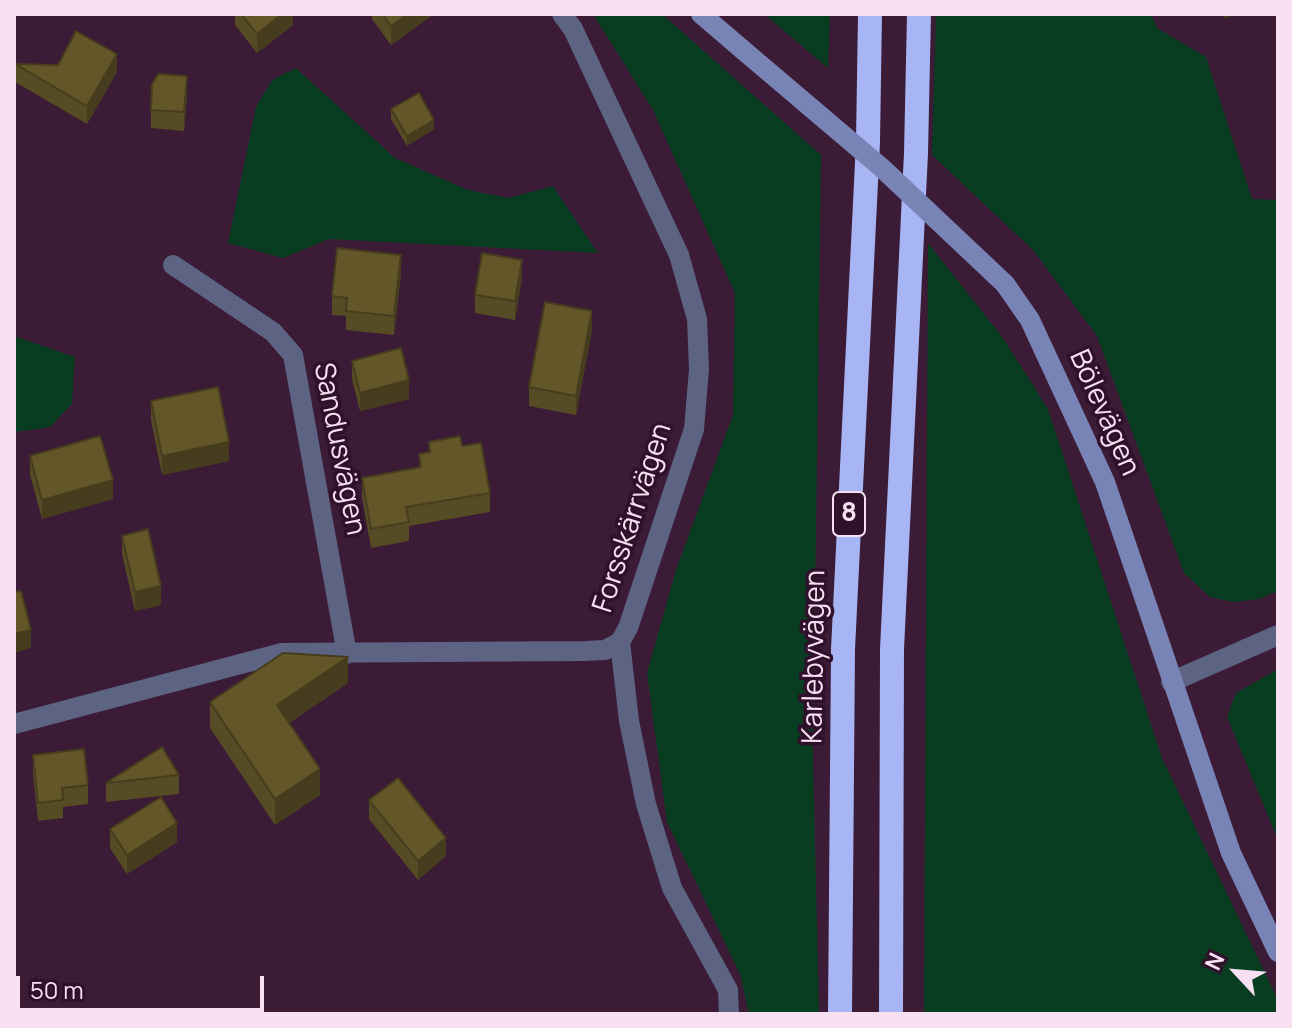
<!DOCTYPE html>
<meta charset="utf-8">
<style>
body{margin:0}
#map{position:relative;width:1292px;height:1028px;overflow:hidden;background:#3b1b35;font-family:Manrope,sans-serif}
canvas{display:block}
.frame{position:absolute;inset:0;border:16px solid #f6e0f1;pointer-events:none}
.north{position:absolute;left:1196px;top:932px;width:80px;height:80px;-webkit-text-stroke:6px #30112b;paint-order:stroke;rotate:296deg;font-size:22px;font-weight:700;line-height:32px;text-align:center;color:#f6e0f1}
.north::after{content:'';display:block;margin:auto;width:28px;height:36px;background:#f6e0f1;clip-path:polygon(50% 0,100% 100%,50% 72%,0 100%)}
.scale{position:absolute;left:16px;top:976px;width:248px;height:36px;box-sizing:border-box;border:4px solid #f6e0f1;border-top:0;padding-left:10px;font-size:24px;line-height:28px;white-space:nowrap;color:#f6e0f1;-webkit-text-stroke:6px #30112b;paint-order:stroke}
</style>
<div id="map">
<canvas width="1292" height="1028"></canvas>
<div class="frame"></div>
<div class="north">N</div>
<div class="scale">50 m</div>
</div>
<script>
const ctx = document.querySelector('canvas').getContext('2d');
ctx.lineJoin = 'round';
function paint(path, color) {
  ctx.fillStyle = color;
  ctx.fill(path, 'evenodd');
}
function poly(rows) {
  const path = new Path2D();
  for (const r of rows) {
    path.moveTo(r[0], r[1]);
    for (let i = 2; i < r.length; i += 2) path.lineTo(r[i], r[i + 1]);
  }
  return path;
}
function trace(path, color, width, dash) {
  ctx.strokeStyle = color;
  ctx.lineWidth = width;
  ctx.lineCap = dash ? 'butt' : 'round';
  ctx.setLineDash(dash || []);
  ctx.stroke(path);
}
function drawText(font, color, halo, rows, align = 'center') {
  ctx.font = font + ' Manrope,sans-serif';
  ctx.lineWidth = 7;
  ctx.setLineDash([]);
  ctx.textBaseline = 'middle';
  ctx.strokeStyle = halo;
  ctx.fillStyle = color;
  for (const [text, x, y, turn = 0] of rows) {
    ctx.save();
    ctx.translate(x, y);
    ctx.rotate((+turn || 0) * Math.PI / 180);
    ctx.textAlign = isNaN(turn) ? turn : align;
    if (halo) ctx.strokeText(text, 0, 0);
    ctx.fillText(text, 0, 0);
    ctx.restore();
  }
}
paint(poly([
 [593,14,662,14,821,155,813,756,819,1014,749,1014,740,974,667,822,647,673,676,570,733,415,735,293,653,110],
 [764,14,830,14,828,68],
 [936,14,1151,14,1157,28,1206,57,1252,199,1278,200,1278,591,1259,599,1233,602,1210,597,1184,573,1097,336,1033,250,932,155],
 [296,68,395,158,468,190,509,198,553,186,598,253,329,239,283,258,228,243,256,107,272,80],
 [928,243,1003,338,1048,409,1162,758,1278,1000,1278,1014,924,1014],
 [14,336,75,357,72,404,50,427,14,432],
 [1278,669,1278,840,1227,717,1236,693]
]), '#083d21');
trace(poly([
 [173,265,273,332,293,355,347,654],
 [620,642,629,721,646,804,672,888,728,990,729,1014],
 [1171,682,1278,635],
 [14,724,282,653,585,651,605,650,620,642,628,628,694,429,699,369,697,319,679,255,573,29,562,14]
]), '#5c6383', 20);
trace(poly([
 [701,14,743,50],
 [1005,284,1030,320,1105,482,1231,853,1278,952]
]), '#7984b6', 20);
trace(poly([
 [840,1014,843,649,868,142,870,14],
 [891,1014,892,649,916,153,919,14]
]), '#a7b5f4', 24);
trace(poly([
 [743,50,882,168,1005,284]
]), '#7984b6', 20);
paint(poly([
 [235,14,293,14,293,25,257,53,235,25],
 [372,14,434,14,391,45,372,19],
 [15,64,117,72,87,124,15,82],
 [187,95,184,131,151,128,151,110],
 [391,109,434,129,407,146,391,119],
 [401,274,394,335,346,330,346,316,332,315,332,296],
 [522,278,515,320,475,313,475,295],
 [592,330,576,415,529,406,529,387],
 [352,361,409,399,360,411,352,379],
 [151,401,229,461,162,475,151,420],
 [429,442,462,446,490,493,490,512,409,526,409,541,371,548,362,497,362,478,419,467,419,454,429,452],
 [30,456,113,499,42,519,30,475],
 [122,536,161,605,135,611,122,554],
 [348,683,289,723,320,795,275,825,210,728,210,702],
 [33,755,88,785,88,804,63,807,63,818,38,821,33,774],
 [179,775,179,794,106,802,106,783],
 [369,800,446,856,418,880,369,819],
 [110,829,177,842,127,874,110,848]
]), '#554b24');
paint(poly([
 [282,14,293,14,293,25,257,53,257,34],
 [408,14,434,14,391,45,391,26],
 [1224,14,1237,14,1224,19],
 [117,54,117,72,87,124,87,106],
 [187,76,187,95,184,131,184,112],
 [434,120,434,129,407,146,407,136],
 [401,255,401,274,394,335,394,316],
 [522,260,522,278,515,320,515,301],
 [592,311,592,330,576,415,576,396],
 [409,380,409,399,360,411,360,393],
 [229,442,229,461,162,475,162,456],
 [113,480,113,499,42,519,42,500],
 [161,586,161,605,135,611,135,592],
 [31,630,31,648,14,653,14,634],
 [348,657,348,683,277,731,277,705],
 [320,769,320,795,275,825,275,799],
 [177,823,177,842,127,874,127,855],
 [446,838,446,856,418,880,418,861]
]), '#453d1d');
const building = poly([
 [241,14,282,14,257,34,241,14],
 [382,14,408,14,391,26,382,14],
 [76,31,117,54,87,106,15,64,58,65,76,31],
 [158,74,187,76,184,112,151,110,152,84,158,74],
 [419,93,434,120,407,136,391,109,419,93],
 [337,248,401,255,394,316,346,311,347,298,332,296,337,248],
 [482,253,522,260,515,301,475,295,482,253],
 [545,302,592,311,576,396,529,387,545,302],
 [401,348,409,380,360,393,352,361,401,348],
 [218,387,229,442,162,456,151,401,218,387],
 [100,436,113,480,42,500,30,456,100,436],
 [460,436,462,446,481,443,490,493,406,507,409,522,371,529,362,478,421,467,419,454,430,452,429,442,460,436],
 [148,529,161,586,135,592,122,536,148,529],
 [21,591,31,630,14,634,14,592,21,591],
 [283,653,348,657,277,705,320,769,275,799,210,702,283,653],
 [162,747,179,775,106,783,162,747],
 [84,749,88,785,62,788,63,800,38,803,33,755,84,749],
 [398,778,446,838,418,861,369,800,398,778],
 [161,797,177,823,127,855,110,829,161,797]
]);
paint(building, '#63572a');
trace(building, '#453d1d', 2);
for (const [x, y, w] of [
 [849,514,32]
]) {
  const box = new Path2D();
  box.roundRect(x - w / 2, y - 22, w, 44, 6);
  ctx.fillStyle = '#30112b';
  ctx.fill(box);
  trace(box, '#f6e0f1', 2);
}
drawText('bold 26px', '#f6e0f1', null, [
 ["8",849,514]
]);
drawText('28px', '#f6e0f1', '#30112b', [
 ["Bölevägen",1104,413,66],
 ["Sandusvägen",339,449,79],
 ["Forsskärrvägen",633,518,-72],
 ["Karlebyvägen",815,657,-89]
]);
</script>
